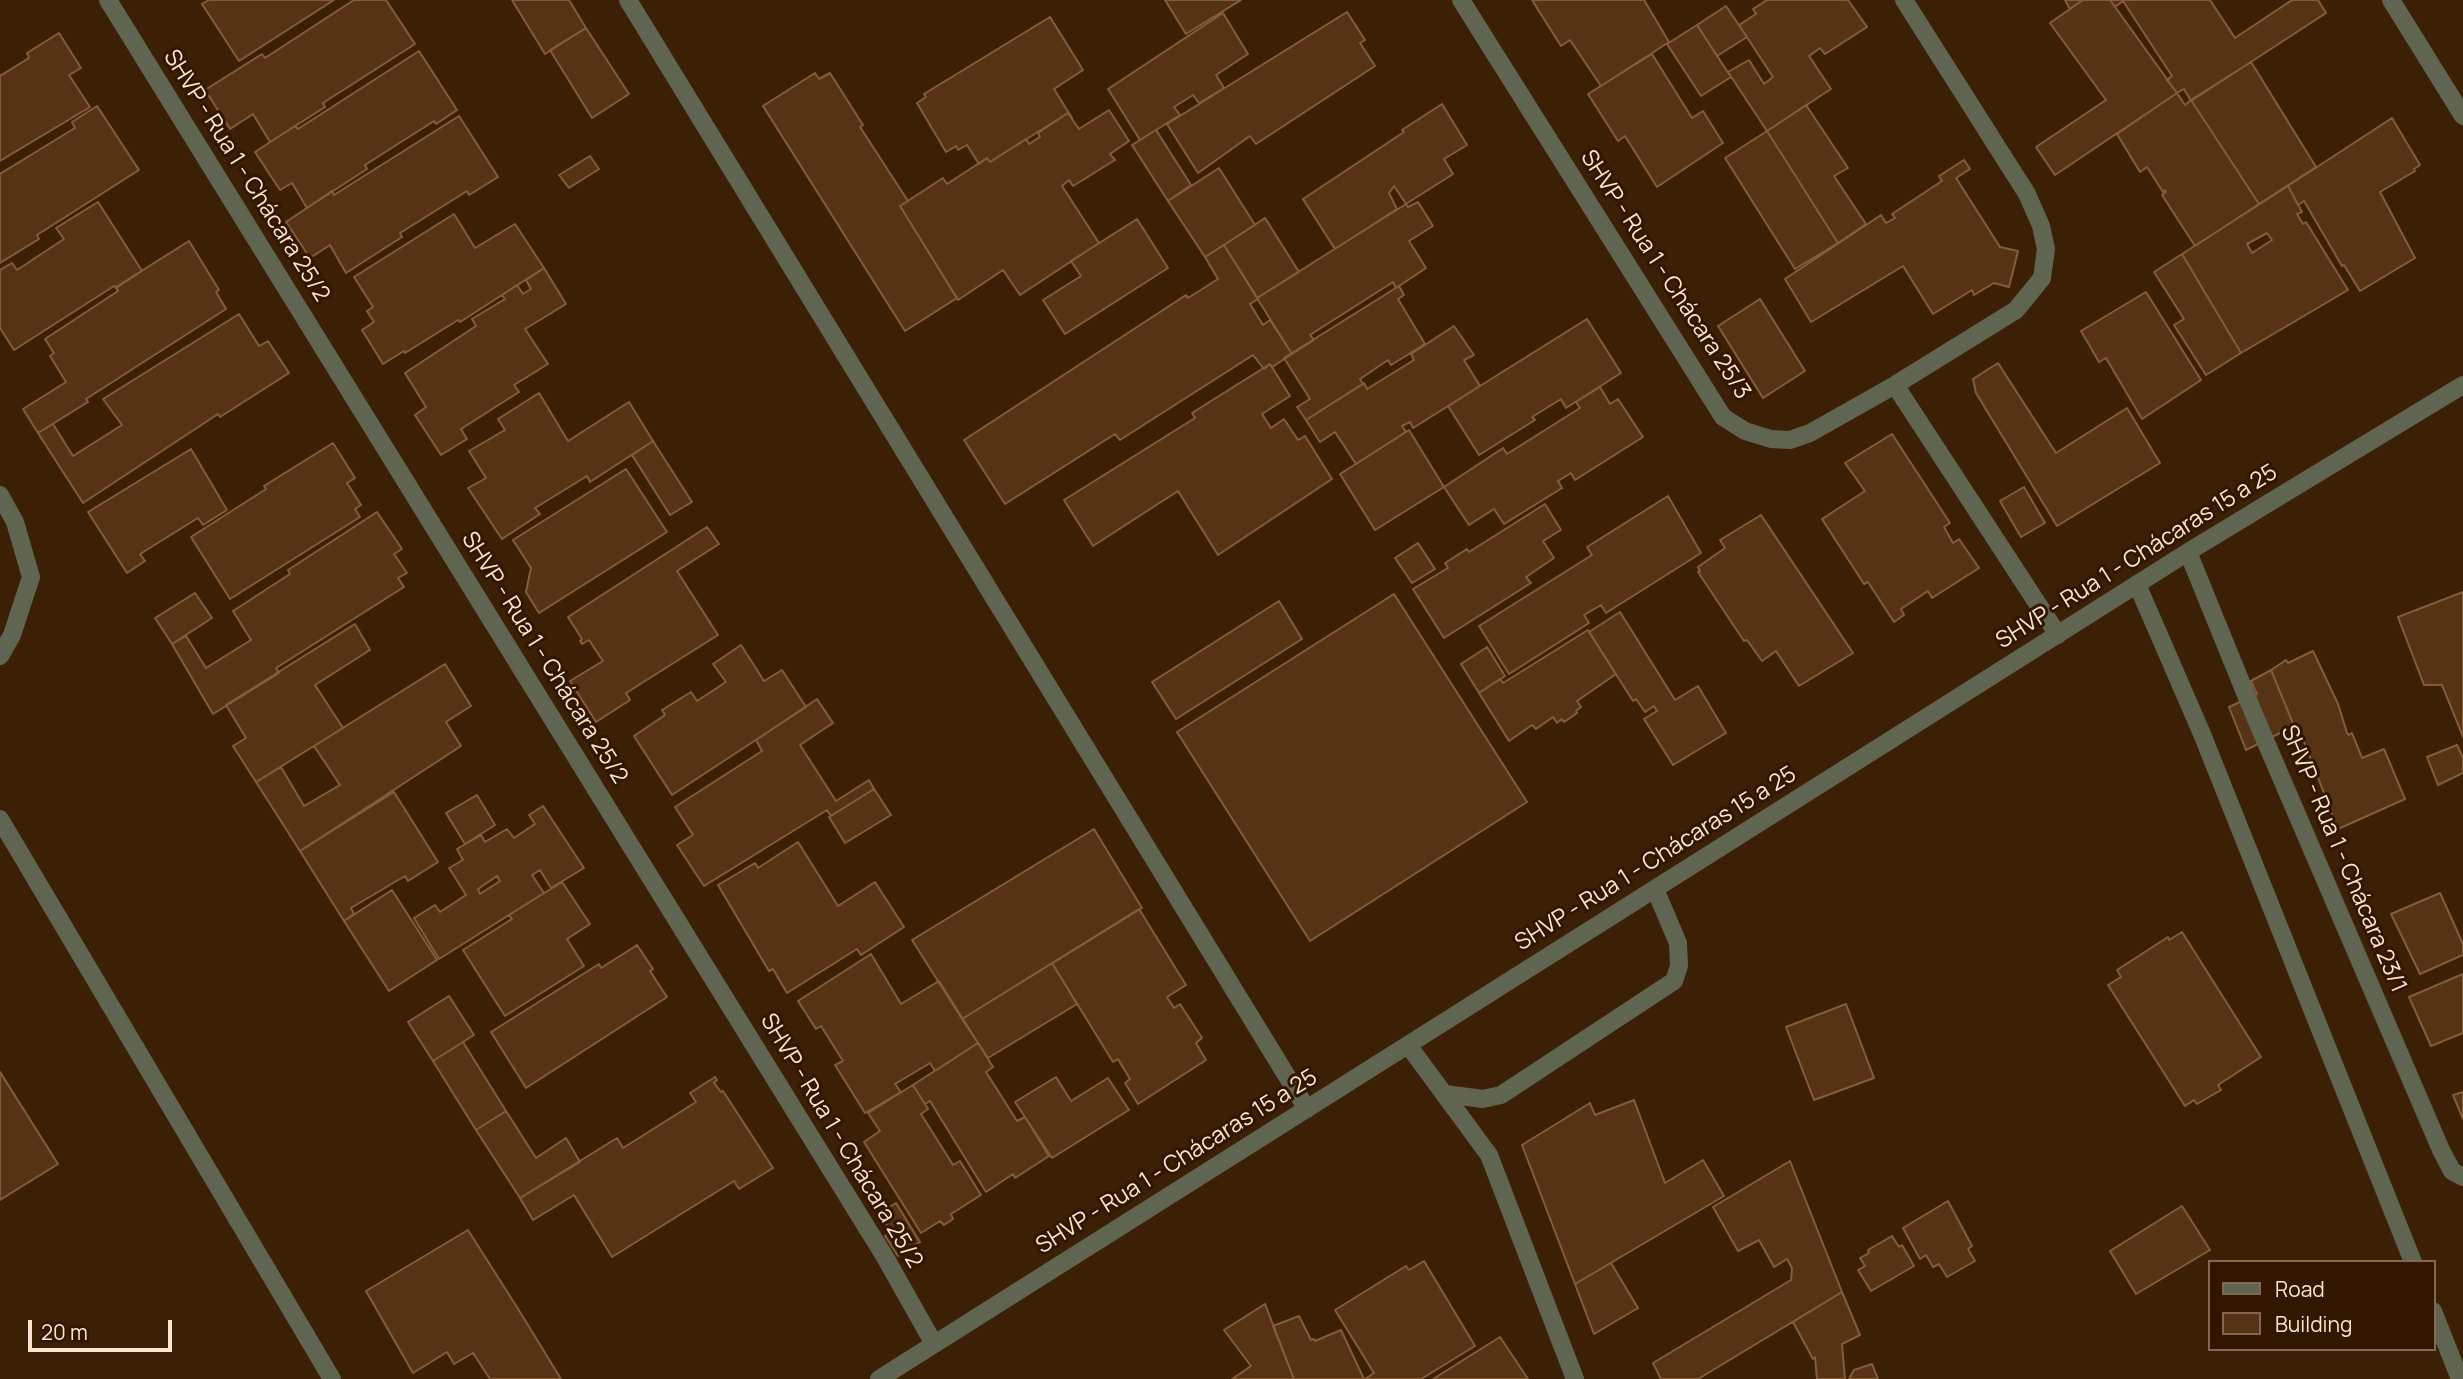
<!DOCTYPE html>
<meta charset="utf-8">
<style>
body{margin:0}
#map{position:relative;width:2463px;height:1379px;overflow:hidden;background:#3c2005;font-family:Manrope,sans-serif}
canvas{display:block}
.legend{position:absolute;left:2208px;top:1260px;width:228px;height:91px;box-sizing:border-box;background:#311600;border:2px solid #826854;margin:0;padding:9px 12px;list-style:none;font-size:21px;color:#fce4d2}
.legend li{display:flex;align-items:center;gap:14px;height:35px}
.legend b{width:35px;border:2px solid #826854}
.scale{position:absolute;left:28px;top:1320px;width:144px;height:32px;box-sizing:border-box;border:4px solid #fce4d2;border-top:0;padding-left:9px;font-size:21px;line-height:24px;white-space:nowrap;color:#fce4d2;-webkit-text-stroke:5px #311600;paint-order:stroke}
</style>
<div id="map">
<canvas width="2463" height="1379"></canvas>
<ul class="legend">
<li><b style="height:9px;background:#5f6551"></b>Road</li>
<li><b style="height:19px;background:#563314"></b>Building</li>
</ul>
<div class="scale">20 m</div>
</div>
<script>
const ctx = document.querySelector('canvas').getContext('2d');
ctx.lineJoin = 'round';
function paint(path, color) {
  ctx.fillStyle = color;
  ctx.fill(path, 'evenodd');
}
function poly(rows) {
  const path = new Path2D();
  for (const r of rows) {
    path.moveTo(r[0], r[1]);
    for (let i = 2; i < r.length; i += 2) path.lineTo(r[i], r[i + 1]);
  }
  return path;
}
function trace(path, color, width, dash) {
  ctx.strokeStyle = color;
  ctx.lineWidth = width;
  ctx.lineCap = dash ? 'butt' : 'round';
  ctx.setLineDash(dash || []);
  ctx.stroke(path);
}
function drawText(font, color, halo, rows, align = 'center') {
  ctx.font = font + ' Manrope,sans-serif';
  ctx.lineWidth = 6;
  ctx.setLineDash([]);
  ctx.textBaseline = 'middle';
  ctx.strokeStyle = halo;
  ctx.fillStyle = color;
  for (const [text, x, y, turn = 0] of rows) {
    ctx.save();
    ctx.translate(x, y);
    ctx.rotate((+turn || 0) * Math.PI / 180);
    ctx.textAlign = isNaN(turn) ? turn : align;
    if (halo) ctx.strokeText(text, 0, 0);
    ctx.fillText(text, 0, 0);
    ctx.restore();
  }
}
const building = poly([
 [209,0,334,0,239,61,202,4,209,0],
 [354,0,386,0,415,44,323,103,325,107,270,142,253,114,230,129,205,90,262,54,265,58,354,0],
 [512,0,569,0,586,28,545,54,512,0],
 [1165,0,1241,0,1186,34,1165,0],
 [1532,0,1644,0,1669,42,1601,86,1570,40,1561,46,1532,0],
 [1767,0,1848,0,1867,27,1825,54,1820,48,1809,56,1831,89,1767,131,1728,72,1749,60,1764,84,1773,77,1739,25,1756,14,1753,9,1767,0],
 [2065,0,2083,0,2070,9,2065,0],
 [2083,0,2110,0,2177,93,2055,175,2036,147,2106,100,2050,23,2083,0],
 [2110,0,2210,0,2235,38,2292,0,2318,0,2326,13,2191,101,2184,89,2177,93,2167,80,2172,76,2123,1,2115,7,2110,0],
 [1726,6,1747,37,1717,56,1697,25,1726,6],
 [1347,12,1365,40,1360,43,1375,66,1256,144,1250,136,1198,173,1167,124,1347,12],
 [1223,13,1248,54,1216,75,1224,88,1199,103,1193,95,1174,107,1180,115,1140,140,1108,89,1223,13],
 [1050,17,1083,70,1054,89,1072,118,1068,113,990,162,987,158,979,164,967,145,958,150,956,146,946,152,917,103,926,97,924,94,1050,17],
 [1697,25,1731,77,1701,96,1667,44,1697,25],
 [586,28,629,94,592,118,550,50,586,28],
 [59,33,81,68,69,75,90,107,0,161,0,76,29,58,27,53,59,33],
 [419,51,457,110,436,124,434,121,365,165,367,169,307,208,292,183,280,190,255,152,295,126,298,129,419,51],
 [1652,54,1692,118,1703,111,1723,143,1657,187,1625,136,1618,141,1588,94,1652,54],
 [2251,62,2316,167,2259,204,2191,100,2251,62],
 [815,73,819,79,830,73,863,125,860,127,908,201,900,206,957,298,905,331,763,106,815,73],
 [2177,93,2185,105,2191,100,2259,204,2195,246,2162,195,2166,192,2165,190,2163,192,2147,167,2140,172,2117,134,2177,93],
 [1442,104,1467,145,1444,159,1453,174,1406,204,1394,186,1389,193,1397,209,1335,249,1303,199,1404,132,1402,130,1442,104],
 [1806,105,1848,168,1834,176,1866,224,1838,243,1767,131,1806,105],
 [97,106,139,170,37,235,39,239,0,263,0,174,75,128,72,122,97,106],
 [1109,110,1129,141,1110,154,1115,160,1073,186,1069,180,1062,186,1099,243,1020,295,1003,270,958,300,900,206,943,178,947,184,987,158,990,162,1026,139,1029,144,1040,137,1038,133,1068,113,1079,129,1109,110],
 [459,116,498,177,469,195,467,191,400,233,402,237,346,273,330,245,310,258,286,222,332,191,334,195,459,116],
 [2392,118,2420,165,2414,169,2415,171,2380,192,2415,258,2360,291,2344,265,2342,266,2304,201,2298,205,2288,186,2392,118],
 [1156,130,1191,185,1168,201,1132,145,1156,130],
 [1767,131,1838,243,1795,269,1725,158,1767,131],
 [590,156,599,169,569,188,559,175,590,156],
 [1964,160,1970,169,1956,178,2000,247,2018,251,2009,287,1994,283,1974,295,1972,290,1933,314,1903,266,1811,322,1785,279,1881,215,1886,223,1895,218,1892,214,1942,181,1939,176,1964,160],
 [1219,168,1255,225,1205,257,1168,201,1219,168],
 [2288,186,2302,212,2297,214,2303,224,2306,222,2348,290,2241,353,2182,254,2288,186],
 [2267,233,2272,240,2252,253,2247,244,2267,233],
 [98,202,142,271,116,288,114,286,14,350,0,328,0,270,12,263,17,270,64,239,56,228,98,202],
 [1418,202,1433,226,1409,241,1426,268,1396,288,1393,282,1310,335,1314,340,1292,354,1257,298,1406,204,1408,207,1418,202],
 [454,214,475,248,515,224,544,268,460,322,458,320,405,353,404,351,383,364,362,330,374,322,367,311,373,307,354,277,454,214],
 [1265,218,1299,272,1257,298,1224,245,1265,218],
 [1137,219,1168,268,1065,334,1043,300,1081,276,1071,261,1137,219],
 [189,241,219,290,216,292,226,309,86,399,88,402,38,433,23,409,66,382,50,356,54,353,45,339,118,291,116,287,189,241],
 [1224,245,1258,299,1250,304,1263,325,1270,320,1292,354,1272,367,1270,364,1264,369,1253,355,1120,440,1115,434,1005,504,964,440,1186,295,1188,298,1218,279,1205,257,1224,245],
 [2182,254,2241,353,2206,375,2174,325,2184,319,2154,272,2182,254],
 [544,268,566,304,525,329,548,364,514,385,519,392,461,429,467,439,441,455,415,415,426,407,405,373,476,326,472,319,505,299,502,295,517,285,523,294,531,289,526,280,544,268],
 [1399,286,1404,295,1398,299,1425,344,1391,365,1388,360,1360,379,1363,384,1306,420,1297,407,1310,399,1284,358,1399,286],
 [2146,292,2201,380,2142,419,2106,358,2099,362,2081,331,2146,292],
 [1760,299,1805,371,1763,398,1718,326,1760,299],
 [239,314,259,346,268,341,289,373,220,417,218,414,83,503,38,433,53,424,73,456,122,425,103,399,239,314],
 [1587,319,1621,373,1566,408,1561,399,1532,417,1535,420,1479,455,1448,406,1587,319],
 [1454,326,1474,355,1464,360,1480,386,1413,428,1410,422,1402,426,1406,432,1356,464,1335,432,1320,442,1306,420,1364,383,1367,389,1414,360,1411,354,1454,326],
 [1998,363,2056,453,2127,408,2160,463,2057,526,1976,393,1973,379,1998,363],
 [1270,364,1290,396,1262,414,1271,428,1284,419,1298,440,1305,436,1332,479,1218,555,1178,491,1093,546,1064,500,1195,418,1192,413,1270,364],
 [1600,387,1610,404,1618,399,1643,437,1575,480,1571,473,1558,481,1562,488,1504,524,1494,509,1469,525,1444,487,1503,448,1507,454,1580,408,1576,402,1600,387],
 [539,393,568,441,629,402,653,441,590,482,587,476,535,508,540,514,502,539,468,488,486,478,469,451,505,430,498,419,539,393],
 [1409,430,1444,487,1375,530,1340,474,1409,430],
 [1892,434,1950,523,1944,527,1953,543,1959,539,1979,568,1932,598,1928,591,1901,609,1904,615,1894,622,1868,582,1864,584,1822,519,1865,491,1845,463,1892,434],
 [653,441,692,502,670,515,632,455,653,441],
 [333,443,355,478,347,483,361,505,355,509,360,517,230,599,191,537,266,489,264,486,333,443],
 [191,449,227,510,203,525,198,518,140,554,145,561,127,573,88,512,191,449],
 [626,469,667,532,539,613,526,592,531,568,513,540,626,469],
 [2024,487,2045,523,2021,537,2000,501,2024,487],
 [1668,496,1701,553,1606,613,1601,605,1584,615,1589,623,1509,674,1479,626,1592,555,1587,547,1668,496],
 [1545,504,1561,530,1543,541,1554,558,1526,577,1531,583,1444,638,1413,589,1448,568,1445,563,1467,549,1469,552,1545,504],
 [377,512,402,549,394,554,407,573,398,578,404,587,276,668,279,673,213,714,172,644,186,636,206,668,251,640,233,611,290,574,288,570,377,512],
 [1761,515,1853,653,1799,686,1776,651,1762,661,1747,640,1744,641,1698,572,1700,571,1698,567,1725,548,1720,540,1761,515],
 [707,527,719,544,677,571,718,635,626,693,630,700,596,722,570,681,603,661,589,640,582,644,580,641,582,639,568,617,707,527],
 [1418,543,1435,569,1412,583,1395,558,1418,543],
 [2463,592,2463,737,2442,685,2424,685,2398,617,2463,592],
 [195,593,212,618,172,644,155,618,195,593],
 [1394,594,1527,802,1310,941,1177,732,1394,594],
 [1279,601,1302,639,1176,719,1152,682,1279,601],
 [1620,612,1675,700,1698,686,1726,733,1673,765,1644,719,1657,711,1654,706,1645,712,1636,699,1633,701,1589,632,1620,612],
 [355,624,370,650,315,685,343,728,256,782,233,746,246,738,226,705,355,624],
 [1588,630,1616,674,1577,701,1581,707,1576,711,1577,713,1564,722,1562,719,1557,723,1553,717,1536,729,1532,725,1509,741,1479,693,1500,679,1503,683,1588,630],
 [741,645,764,681,782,670,806,707,672,795,634,736,665,715,662,710,691,692,697,701,726,682,713,664,741,645],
 [1487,647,1505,676,1479,693,1461,664,1487,647],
 [2313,651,2338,704,2347,733,2349,735,2352,733,2362,758,2384,749,2405,799,2338,829,2297,724,2294,726,2271,670,2286,660,2288,663,2313,651],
 [445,664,471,706,446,722,461,746,300,851,256,782,281,767,304,806,340,785,314,746,445,664],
 [2271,670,2294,726,2246,750,2229,707,2257,694,2251,681,2271,670],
 [817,699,833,723,800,745,836,801,869,780,874,789,831,816,827,810,704,886,677,845,693,835,675,807,762,751,756,740,817,699],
 [2457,745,2463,758,2463,773,2438,785,2427,757,2457,745],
 [874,789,891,815,845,843,829,817,874,789],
 [394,792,438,862,408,881,405,876,351,908,354,914,344,921,300,851,394,792],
 [477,795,495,825,465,844,446,813,477,795],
 [543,806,584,868,551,888,540,870,532,875,544,893,439,959,414,918,435,905,440,912,466,895,449,868,463,860,457,849,481,835,485,842,507,829,514,838,535,824,529,815,543,806],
 [497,876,500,881,480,894,478,889,497,876],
 [1094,829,1142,908,962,1019,912,940,1094,829],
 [798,842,838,906,875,882,904,927,861,955,857,949,787,993,773,969,769,971,718,885,755,863,758,868,798,842],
 [562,882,590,924,567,939,584,966,505,1016,463,950,512,919,509,915,562,882],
 [392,890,437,960,389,991,344,921,392,890],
 [2440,893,2463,944,2463,955,2420,974,2391,914,2440,893],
 [1139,909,1186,985,1167,997,1174,1008,1180,1004,1202,1038,1196,1043,1206,1060,1138,1104,1125,1083,1130,1079,1118,1059,1113,1062,1052,963,1139,909],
 [2182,932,2261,1057,2218,1085,2221,1090,2197,1104,2194,1100,2185,1106,2108,985,2121,977,2117,970,2168,937,2169,940,2182,932],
 [637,945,653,969,650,971,667,997,526,1088,491,1032,599,964,601,968,637,945],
 [871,954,901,1004,939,981,978,1043,935,1071,930,1063,895,1084,901,1092,865,1113,835,1065,843,1061,821,1026,816,1029,798,1001,871,954],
 [1052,963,1077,1004,988,1058,962,1019,1052,963],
 [2463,974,2463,1033,2431,1046,2409,997,2463,974],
 [449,996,474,1035,433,1061,408,1022,449,996],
 [1846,1004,1874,1078,1814,1100,1786,1027,1846,1004],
 [463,1042,506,1111,476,1130,433,1061,463,1042],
 [978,1043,993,1067,986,1072,1017,1121,1025,1117,1049,1156,1015,1178,1013,1174,986,1192,930,1101,925,1104,913,1085,978,1043],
 [0,1072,58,1164,0,1200,0,1072],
 [715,1077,717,1080,714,1083,721,1092,723,1091,773,1168,739,1189,734,1181,612,1257,574,1195,533,1220,520,1198,617,1138,623,1148,696,1102,690,1093,715,1077],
 [1056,1077,1071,1101,1108,1078,1129,1110,1052,1158,1015,1102,1056,1077],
 [913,1085,928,1109,921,1114,953,1165,960,1161,981,1195,951,1214,953,1219,944,1225,940,1221,921,1233,864,1142,880,1131,868,1113,913,1085],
 [2463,1092,2463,1119,2453,1095,2463,1092],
 [1634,1100,1665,1183,1703,1160,1724,1196,1575,1284,1522,1145,1590,1103,1595,1115,1634,1100],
 [506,1111,536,1158,566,1138,580,1162,520,1198,476,1130,506,1111],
 [1790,1161,1842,1292,1698,1379,1661,1379,1653,1363,1791,1280,1792,1268,1787,1259,1774,1267,1759,1240,1738,1251,1713,1207,1790,1161],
 [1948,1201,1972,1246,1968,1249,1975,1261,1947,1277,1939,1264,1933,1267,1926,1255,1920,1259,1903,1228,1948,1201],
 [896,1203,920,1242,898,1256,885,1236,891,1232,879,1213,896,1203],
 [2182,1206,2210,1250,2136,1294,2110,1251,2182,1206],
 [468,1230,520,1312,561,1379,490,1379,473,1353,454,1364,447,1352,413,1373,366,1291,468,1230],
 [1892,1236,1899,1247,1902,1245,1914,1266,1871,1291,1858,1270,1865,1266,1860,1258,1869,1253,1868,1250,1892,1236],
 [1424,1261,1475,1346,1421,1379,1365,1379,1374,1373,1335,1310,1406,1266,1409,1270,1424,1261],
 [1611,1263,1638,1308,1594,1334,1575,1284,1611,1263],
 [1842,1292,1860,1335,1842,1344,1845,1379,1817,1379,1815,1357,1813,1359,1793,1322,1842,1292],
 [1265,1304,1294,1379,1232,1379,1251,1366,1224,1330,1265,1304],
 [1299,1316,1311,1340,1314,1339,1315,1341,1341,1330,1364,1379,1294,1379,1273,1326,1299,1316],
 [1500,1337,1528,1379,1433,1379,1500,1337],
 [1872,1364,1878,1379,1849,1379,1854,1370,1872,1364]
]);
paint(building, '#563314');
trace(building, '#855c3a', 2);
trace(poly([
 [108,0,885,1257,934,1344],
 [628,0,1307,1109],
 [1461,0,1723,417,1745,431,1771,439,1790,440,1810,433,1895,385,2016,310,2042,278,2046,249,2041,226,2027,194,1904,0],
 [2391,0,2463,116],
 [1895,385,2058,635],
 [0,495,15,522,31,577,12,635,0,656],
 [2188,552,2253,712,2441,1150,2452,1171,2463,1177],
 [2137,584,2202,734,2413,1262],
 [0,819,332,1379],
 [1408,1045,1489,1155,1575,1379],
 [1445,1094,1483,1099,1501,1095,1674,981,1679,966,1678,943,1655,889],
 [2433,1311,2460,1379],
 [879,1379,2188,552,2463,385]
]), '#5f6551', 18);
drawText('23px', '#fce4d2', '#311600', [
 ["SHVP - Rua 1 - Chácara 25/2",246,176,58],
 ["SHVP - Rua 1 - Chácara 25/3",1665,275,57],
 ["SHVP - Rua 1 - Chácaras 15 a 25",2137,557,-32],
 ["SHVP - Rua 1 - Chácara 25/2",544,658,58],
 ["SHVP - Rua 1 - Chácaras 15 a 25",1656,859,-32],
 ["SHVP - Rua 1 - Chácara 23/1",2343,859,67],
 ["SHVP - Rua 1 - Chácara 25/2",841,1141,59],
 ["SHVP - Rua 1 - Chácaras 15 a 25",1177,1162,-32]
]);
</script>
